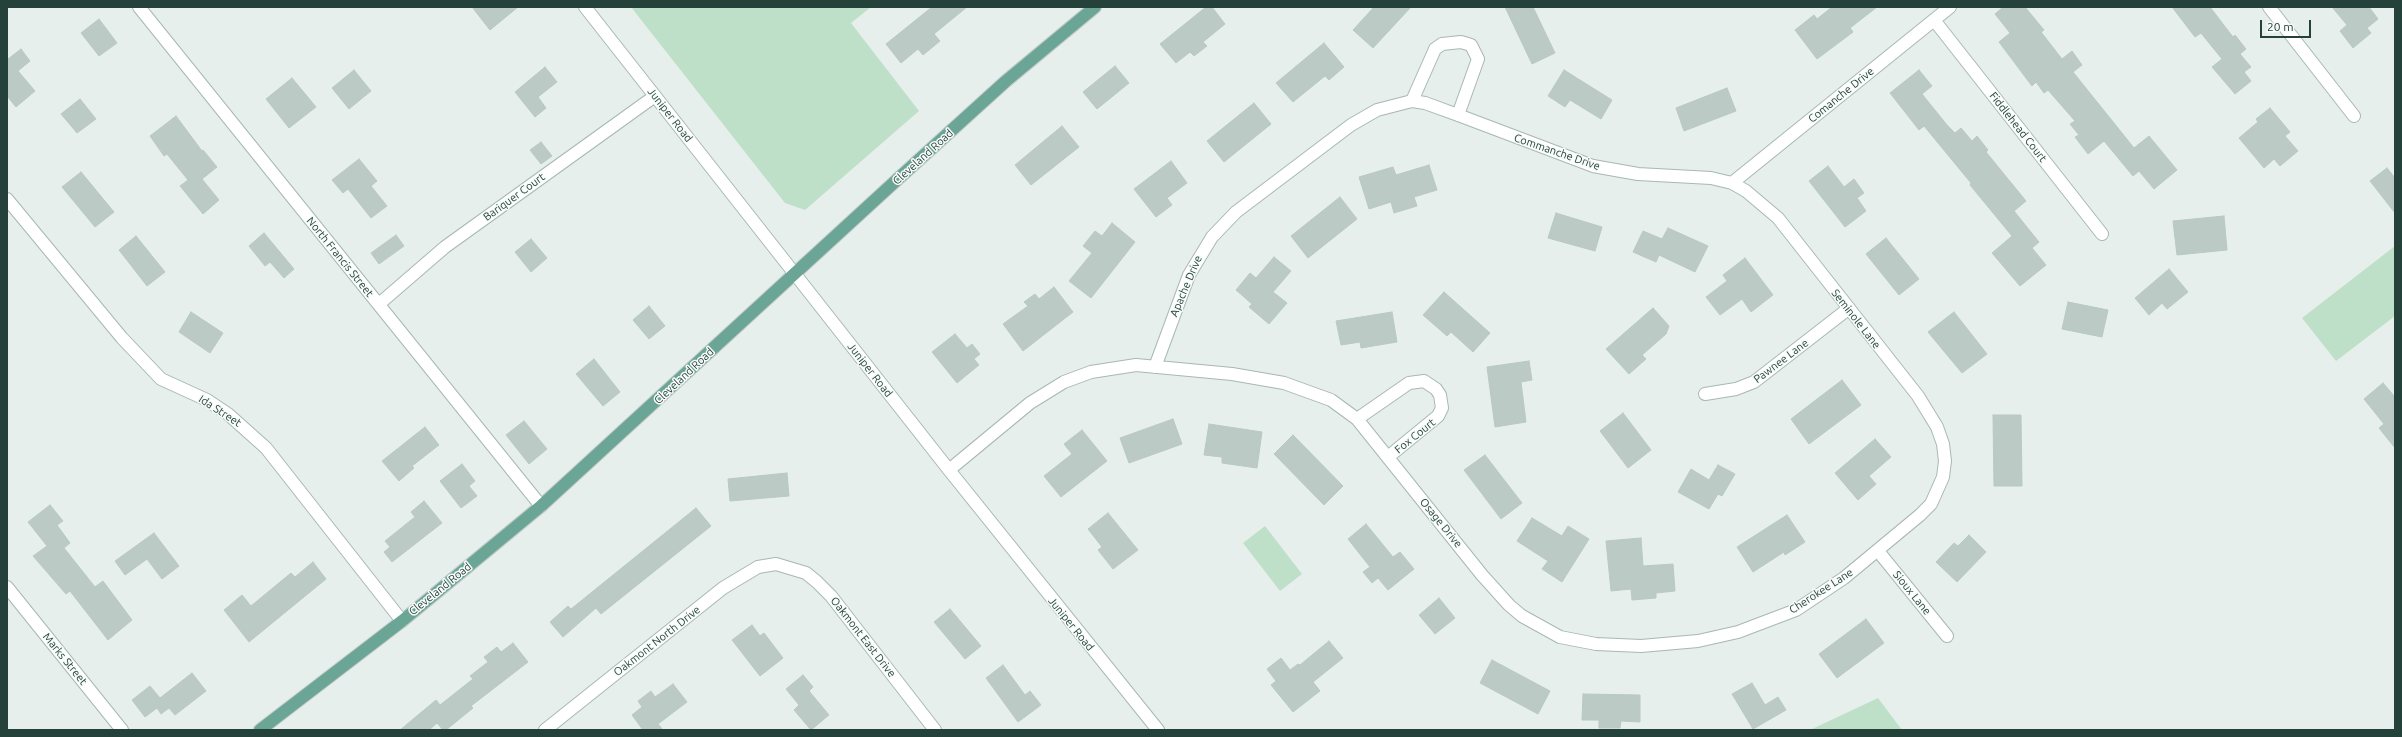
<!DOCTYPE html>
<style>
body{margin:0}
#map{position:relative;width:2402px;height:737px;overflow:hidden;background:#e6efeb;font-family:Ubuntu,sans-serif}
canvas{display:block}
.frame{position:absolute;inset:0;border:8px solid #24423a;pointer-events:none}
.scale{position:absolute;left:2260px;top:20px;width:51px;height:18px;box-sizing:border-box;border:2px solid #24423a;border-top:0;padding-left:5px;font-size:12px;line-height:14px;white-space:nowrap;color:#24423a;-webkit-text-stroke:3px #f7fbf9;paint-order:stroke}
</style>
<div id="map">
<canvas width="2402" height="737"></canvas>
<div class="frame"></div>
<div class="scale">20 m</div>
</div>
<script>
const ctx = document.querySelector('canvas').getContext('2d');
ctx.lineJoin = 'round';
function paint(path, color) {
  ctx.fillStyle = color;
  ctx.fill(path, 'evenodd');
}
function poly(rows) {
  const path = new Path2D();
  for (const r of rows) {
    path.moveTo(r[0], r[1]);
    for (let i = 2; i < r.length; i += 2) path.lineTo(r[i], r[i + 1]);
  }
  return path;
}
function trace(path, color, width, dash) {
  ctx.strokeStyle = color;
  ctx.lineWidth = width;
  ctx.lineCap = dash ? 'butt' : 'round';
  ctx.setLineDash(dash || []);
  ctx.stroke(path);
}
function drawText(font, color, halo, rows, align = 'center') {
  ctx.font = font + ' Ubuntu,sans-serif';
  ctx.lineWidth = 3;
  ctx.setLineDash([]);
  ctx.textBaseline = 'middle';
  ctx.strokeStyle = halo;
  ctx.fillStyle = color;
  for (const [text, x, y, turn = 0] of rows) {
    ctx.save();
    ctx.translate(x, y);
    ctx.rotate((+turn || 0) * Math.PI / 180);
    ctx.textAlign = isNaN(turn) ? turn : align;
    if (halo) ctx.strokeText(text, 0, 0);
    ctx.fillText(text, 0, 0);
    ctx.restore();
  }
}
paint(poly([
 [631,7,871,7,851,23,919,111,805,210,785,203],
 [2395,246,2395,316,2336,361,2302,318],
 [1265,526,1302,574,1280,591,1243,543],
 [1878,698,1902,730,1810,730]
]), '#bfe0c8');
const building = poly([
 [472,7,518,7,490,30,472,7],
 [932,7,967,7,934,34,940,41,923,55,918,49,901,63,886,44,932,7],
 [1206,7,1212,7,1225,24,1203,42,1207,46,1194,56,1190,52,1176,63,1160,44,1206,7],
 [1374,7,1411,7,1373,48,1353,30,1374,7],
 [1505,7,1533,7,1555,53,1532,64,1505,7],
 [1832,7,1877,7,1850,28,1853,32,1817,59,1795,30,1814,15,1817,19,1832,7],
 [2003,7,2025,7,2044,30,2041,32,2062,59,2072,51,2082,65,2073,72,2134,148,2149,136,2177,170,2154,189,2139,171,2133,176,2104,141,2088,154,2075,137,2079,135,2070,124,2075,121,2048,90,2044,93,2036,82,2032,86,1999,42,2010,33,1995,14,2003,7],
 [2172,7,2210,7,2233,37,2235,35,2246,49,2240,54,2251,67,2244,72,2251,81,2235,94,2212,67,2222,59,2201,33,2195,37,2172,7],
 [2332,7,2369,7,2378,19,2367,28,2371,33,2353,48,2340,31,2347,25,2332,7],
 [99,19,117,43,99,56,81,33,99,19],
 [1324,43,1344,67,1329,80,1325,76,1293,102,1276,83,1324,43],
 [21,49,30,61,18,71,35,91,16,107,7,96,7,58,8,59,21,49],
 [1115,66,1129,83,1097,109,1083,92,1115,66],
 [545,67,557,82,538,97,546,108,535,117,515,92,545,67],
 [354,70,371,91,349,109,332,88,354,70],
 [1564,70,1612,100,1601,119,1570,100,1565,107,1548,96,1564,70],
 [1919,70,1932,86,1922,94,1947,125,1955,133,1961,128,1972,141,1977,136,1988,150,1986,152,2026,201,2014,211,2039,242,2032,248,2046,265,2020,286,1992,253,2012,236,1970,185,1971,183,1924,126,1919,130,1890,93,1919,70],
 [292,78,316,107,289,128,266,99,292,78],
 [1727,88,1736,111,1684,131,1676,108,1727,88],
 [80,99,96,119,77,133,61,114,80,99],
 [1254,103,1271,124,1224,162,1207,141,1254,103],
 [2270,108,2290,132,2285,136,2298,151,2280,166,2274,159,2264,168,2239,138,2258,122,2256,119,2270,108],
 [176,116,202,151,203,150,217,167,202,179,219,200,203,214,180,186,188,180,167,154,164,156,150,136,176,116],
 [1062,126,1079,147,1031,185,1015,165,1062,126],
 [541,142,552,156,541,164,530,150,541,142],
 [359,159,377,181,371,186,387,206,371,218,348,189,343,193,332,180,359,159],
 [1171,161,1187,183,1167,198,1172,205,1156,217,1134,189,1171,161],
 [1429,165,1437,190,1414,197,1417,206,1394,213,1391,202,1369,209,1359,177,1393,167,1396,175,1429,165],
 [1828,166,1844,187,1854,179,1864,193,1857,198,1866,211,1845,227,1809,181,1828,166],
 [2387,168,2395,178,2395,213,2370,181,2387,168],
 [81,172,114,212,95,227,62,187,81,172],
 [1340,197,1357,219,1308,258,1291,236,1340,197],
 [1556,213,1602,227,1595,251,1548,238,1556,213],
 [2224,216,2227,250,2177,255,2173,221,2224,216],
 [1112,223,1135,242,1091,298,1069,281,1092,253,1083,246,1095,231,1102,236,1112,223],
 [1668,228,1708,246,1695,272,1659,255,1656,262,1633,252,1643,231,1662,239,1668,228],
 [264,233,294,269,284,278,270,262,265,266,249,246,264,233],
 [396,235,404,246,379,264,371,253,396,235],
 [136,236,165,272,147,286,119,250,136,236],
 [1886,238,1919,279,1899,295,1866,254,1886,238],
 [531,239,547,258,531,272,515,252,531,239],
 [1274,257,1291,271,1273,292,1287,303,1269,324,1249,307,1252,304,1236,290,1250,273,1256,278,1274,257],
 [1745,258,1773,295,1751,312,1742,299,1720,315,1706,297,1727,281,1723,275,1745,258],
 [2169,269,2188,292,2167,309,2162,303,2149,315,2135,298,2169,269],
 [1054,287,1073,312,1023,351,1003,324,1028,306,1024,302,1035,294,1039,299,1054,287],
 [1444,292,1490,333,1473,352,1451,332,1447,336,1423,315,1444,292],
 [2068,302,2108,310,2102,337,2062,329,2068,302],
 [649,306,665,326,649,339,633,320,649,306],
 [1653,308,1669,326,1666,334,1642,355,1646,359,1629,374,1606,349,1653,308],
 [191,312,223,333,210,353,179,332,191,312],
 [1392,312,1397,342,1361,348,1360,342,1341,345,1336,321,1392,312],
 [1954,312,1987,354,1962,373,1928,332,1954,312],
 [955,334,967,348,972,344,980,354,974,359,979,365,957,383,932,352,955,334],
 [594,359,620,392,603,406,576,374,594,359],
 [1529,361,1532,380,1521,382,1526,422,1495,427,1487,367,1529,361],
 [1842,380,1861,405,1809,444,1791,419,1842,380],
 [2383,383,2395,397,2395,448,2379,428,2384,424,2364,399,2383,383],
 [1623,413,1651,450,1628,468,1600,431,1623,413],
 [1993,415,2021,415,2022,486,1994,486,1993,415],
 [1173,419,1182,444,1129,463,1120,438,1173,419],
 [524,421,547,449,529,464,506,435,524,421],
 [1209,424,1262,432,1257,468,1222,463,1222,457,1204,455,1209,424],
 [425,427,439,445,412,466,414,468,399,481,382,461,425,427],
 [1082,430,1107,461,1061,497,1044,476,1072,454,1064,444,1082,430],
 [1293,435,1343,486,1324,505,1274,454,1293,435],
 [1875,439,1891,457,1869,476,1876,484,1858,500,1835,473,1875,439],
 [1485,455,1522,503,1501,519,1464,470,1485,455],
 [462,464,475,481,469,486,477,496,461,508,440,481,462,464],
 [1718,465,1735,474,1722,496,1718,494,1709,509,1678,492,1691,469,1709,480,1718,465],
 [787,473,789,496,730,501,728,479,787,473],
 [424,501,442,523,392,562,384,552,390,547,385,541,415,517,411,512,424,501],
 [50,505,63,521,57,525,70,543,64,548,95,587,103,581,132,620,108,640,70,591,66,594,33,556,47,546,28,522,50,505],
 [696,508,711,526,601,614,596,608,563,637,550,622,568,606,571,609,696,508],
 [1108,513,1138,550,1113,569,1098,550,1102,547,1088,529,1108,513],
 [1787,515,1805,542,1785,555,1784,552,1753,572,1737,547,1787,515],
 [1532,518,1562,536,1568,526,1589,539,1562,582,1542,569,1548,561,1517,541,1532,518],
 [1366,524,1393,557,1400,552,1414,569,1388,590,1378,578,1372,583,1363,572,1370,567,1348,539,1366,524],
 [154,533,179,566,162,579,147,559,125,575,115,561,154,533],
 [1969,535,1986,552,1957,582,1936,562,1954,543,1958,546,1969,535],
 [1641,538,1643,566,1673,564,1675,591,1656,593,1656,598,1632,600,1631,589,1611,591,1606,541,1641,538],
 [313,562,326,579,249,642,224,610,242,595,251,606,291,573,295,577,313,562],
 [1439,598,1455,618,1435,634,1419,615,1439,598],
 [950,609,981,646,965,659,934,622,950,609],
 [1866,619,1884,643,1837,678,1819,654,1866,619],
 [752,625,760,636,764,633,783,658,760,676,732,640,752,625],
 [1329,641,1343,658,1313,682,1320,691,1293,712,1271,685,1276,681,1267,669,1281,658,1290,670,1298,664,1300,665,1329,641],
 [513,643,528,662,471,706,473,708,446,730,443,730,437,723,429,730,400,730,436,700,440,705,473,679,470,676,488,662,484,657,497,647,501,652,513,643],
 [1492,660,1550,691,1538,714,1480,683,1492,660],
 [1003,665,1025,695,1030,691,1041,705,1018,722,986,678,1003,665],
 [192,673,206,691,175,715,169,708,161,714,157,708,145,717,132,700,150,686,160,698,192,673],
 [803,675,813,687,809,691,829,715,811,730,794,710,799,705,786,689,803,675],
 [1752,683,1765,705,1778,697,1786,710,1753,729,1732,694,1752,683],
 [673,684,687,702,658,724,663,730,643,730,632,715,642,707,638,701,651,691,655,697,673,684],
 [1583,694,1640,695,1640,722,1621,721,1620,728,1599,728,1599,720,1582,720,1583,694]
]);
paint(building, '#bbcac4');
trace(building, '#b8c9c2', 1);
const minor = poly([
 [139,7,541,506],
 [585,7,949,470,1158,730],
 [2269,7,2354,116],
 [1934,20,2102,234],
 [1412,101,1435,49,1442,44,1461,42,1471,45,1478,59,1458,115],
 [1732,183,1950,7],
 [7,199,122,338,161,379,207,400,228,414,266,448,402,621],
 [379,304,445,247,655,96],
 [1705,394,1736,389,1754,382,1848,309],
 [1357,419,1409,383,1424,381,1436,389,1440,395,1442,408,1438,416,1388,457],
 [949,470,1030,403,1064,382,1091,372,1136,365,1232,374,1284,383,1331,400,1357,419,1482,575,1509,605,1522,616,1560,637,1596,644,1641,646,1698,641,1738,632,1796,610,1844,578,1920,515,1931,504,1943,477,1945,461,1943,444,1937,427,1918,396,1778,218,1746,191,1732,183,1711,178,1638,174,1593,166,1458,115,1425,103,1412,101,1377,110,1351,125,1236,212,1212,237,1189,275,1155,367],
 [1878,551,1947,636],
 [7,587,122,730],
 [545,730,723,588,758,567,776,564,806,573,817,582,831,596,935,730]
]);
const major = poly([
 [260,730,402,621,541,506,900,177,1006,81,1095,7]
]);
trace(minor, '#a8b8b2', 14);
trace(major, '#c2cac8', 14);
trace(minor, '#fff', 12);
trace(major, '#6aa596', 12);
drawText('11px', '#24423a', '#f7fbf9', [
 ["Comanche Drive",1841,95,-39],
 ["Juniper Road",670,115,52],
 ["Fiddlehead Court",2018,127,52],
 ["Commanche Drive",1557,152,19],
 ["Cleveland Road",923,157,-42],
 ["Bariquer Court",514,197,-36],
 ["North Francis Street",340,257,51],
 ["Apache Drive",1186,286,-67],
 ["Seminole Lane",1856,319,52],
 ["Pawnee Lane",1781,361,-37],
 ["Juniper Road",870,370,52],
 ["Cleveland Road",684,376,-43],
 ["Ida Street",220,411,33],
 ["Fox Court",1415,436,-39],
 ["Osage Drive",1441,523,51],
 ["Cleveland Road",440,589,-39],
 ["Cherokee Lane",1821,591,-33],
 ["Sioux Lane",1912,593,51],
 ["Juniper Road",1071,624,51],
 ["Oakmont East Drive",863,637,52],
 ["Oakmont North Drive",657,641,-38],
 ["Marks Street",65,659,51]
]);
</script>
